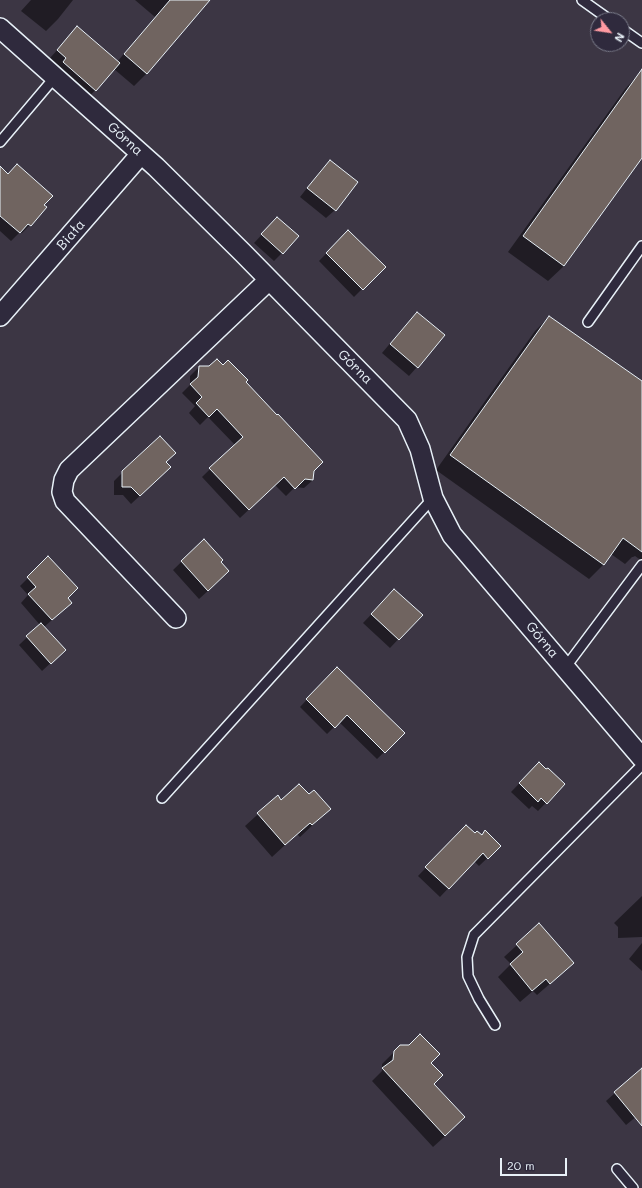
<!DOCTYPE html>
<meta charset="utf-8">
<style>
body{margin:0}
#map{position:relative;width:642px;height:1188px;overflow:hidden;background:#3c3644;font-family:Mali,sans-serif}
canvas{display:block}
.north{position:absolute;left:590px;top:12px;width:40px;height:40px;box-sizing:border-box;background:#2f2a3d;border:1px solid #797a88;border-radius:50%;rotate:120deg;font-size:11px;font-weight:700;line-height:16px;text-align:center;color:#e8f1f8}
.north::after{content:'';display:block;margin:auto;width:14px;height:18px;background:#ff9aa2;clip-path:polygon(50% 0,100% 100%,50% 72%,0 100%)}
.scale{position:absolute;left:500px;top:1158px;width:67px;height:18px;box-sizing:border-box;border:2px solid #e8f1f8;border-top:0;padding-left:5px;font-size:12px;line-height:14px;white-space:nowrap;color:#e8f1f8;-webkit-text-stroke:3px #2f2a3d;paint-order:stroke}
</style>
<div id="map">
<canvas width="642" height="1188"></canvas>
<div class="north">N</div>
<div class="scale">20 m</div>
</div>
<script>
const ctx = document.querySelector('canvas').getContext('2d');
ctx.lineJoin = 'round';
function paint(path, color) {
  ctx.fillStyle = color;
  ctx.fill(path, 'evenodd');
}
function poly(rows) {
  const path = new Path2D();
  for (const r of rows) {
    path.moveTo(r[0], r[1]);
    for (let i = 2; i < r.length; i += 2) path.lineTo(r[i], r[i + 1]);
  }
  return path;
}
function trace(path, color, width, dash) {
  ctx.strokeStyle = color;
  ctx.lineWidth = width;
  ctx.lineCap = dash ? 'butt' : 'round';
  ctx.setLineDash(dash || []);
  ctx.stroke(path);
}
function drawText(font, color, halo, rows, align = 'center') {
  ctx.font = font + ' Mali,sans-serif';
  ctx.lineWidth = 3.5;
  ctx.setLineDash([]);
  ctx.textBaseline = 'middle';
  ctx.strokeStyle = halo;
  ctx.fillStyle = color;
  for (const [text, x, y, turn = 0] of rows) {
    ctx.save();
    ctx.translate(x, y);
    ctx.rotate((+turn || 0) * Math.PI / 180);
    ctx.textAlign = isNaN(turn) ? turn : align;
    if (halo) ctx.strokeText(text, 0, 0);
    ctx.fillText(text, 0, 0);
    ctx.restore();
  }
}
paint(poly([
 [31,0,73,0,58,19,46,31,21,11],
 [135,0,194,0,147,73,134,86,114,69,88,98,56,70,59,66,50,58,77,28,117,62,155,17],
 [640,73,642,74,642,157,564,266,548,281,508,252,625,89],
 [330,161,357,183,335,210,326,218,300,197,322,169],
 [0,179,43,205,30,225,22,233,20,232,11,241,0,231],
 [269,227,282,253,274,261,254,243],
 [348,231,384,267,354,297,319,261],
 [417,313,417,367,409,376,382,353,409,321],
 [549,317,641,381,642,380,642,561,635,556,633,557,632,557,625,564,611,554,603,565,589,579,436,470,535,331],
 [223,366,244,382,313,471,313,480,304,488,295,487,286,496,275,485,240,518,202,477,235,445,208,417,200,425,189,413,195,406,182,393,190,385,190,376,199,367],
 [165,462,161,476,131,504,123,495,114,495,114,481,123,472],
 [204,540,219,562,220,580,199,599,173,570],
 [48,558,67,598,62,611,44,627,56,658,42,671,19,645,40,625,21,603,28,595,20,586],
 [386,599,421,615,390,648,363,623],
 [337,668,404,733,377,759,339,722,327,734,300,707],
 [539,763,564,784,538,811,532,806,529,809,511,792],
 [308,796,330,809,300,837,297,834,272,857,245,826,277,797,281,801],
 [466,826,475,835,500,846,479,866,474,861,440,897,418,876],
 [642,896,642,937,618,938,618,927,614,923],
 [539,925,572,963,560,975,537,995,533,991,520,1002,498,977,511,964,504,957],
 [642,943,642,971,629,959],
 [394,1052,429,1063,433,1084,453,1129,433,1147,372,1081,382,1071,382,1064],
 [642,1069,642,1112,626,1125,606,1101]
]), '#0007');
const building = poly([
 [170,0,210,0,147,74,124,54,170,0],
 [77,26,120,63,96,91,63,62,66,58,57,50,77,26],
 [642,69,642,158,564,266,523,236,642,69],
 [330,160,358,182,336,211,307,188,330,160],
 [17,164,53,196,44,205,47,207,31,226,28,224,20,233,0,216,0,166,8,174,17,164],
 [277,217,299,236,283,254,261,234,277,217],
 [348,230,386,267,363,290,326,253,348,230],
 [417,312,445,335,418,368,390,344,417,312],
 [549,316,642,381,642,552,623,538,604,565,450,455,549,316],
 [217,359,223,365,228,360,248,380,246,382,277,415,278,414,323,462,314,471,313,480,305,479,295,489,284,477,249,510,209,468,243,437,217,409,209,417,196,403,202,397,190,384,198,377,199,366,209,366,217,359],
 [160,436,176,453,166,462,171,467,140,496,131,487,122,487,122,471,160,436],
 [204,539,223,560,221,562,229,571,208,591,181,561,204,539],
 [48,556,78,588,68,598,72,603,52,620,28,594,36,587,27,577,48,556],
 [394,589,423,615,399,640,371,614,394,589],
 [41,623,66,650,51,664,26,636,41,623],
 [337,667,405,733,385,753,347,715,335,728,306,699,337,667],
 [539,762,546,769,548,768,565,784,547,804,541,798,538,802,519,783,539,762],
 [299,784,309,794,314,790,331,809,312,825,310,823,285,845,257,813,278,795,281,800,299,784],
 [466,825,475,833,477,831,482,835,485,830,501,846,488,859,483,853,449,889,425,867,466,825],
 [539,923,574,963,550,984,546,979,532,991,510,964,523,952,516,944,539,923],
 [420,1034,440,1054,431,1063,443,1075,434,1084,465,1117,445,1136,382,1068,393,1060,394,1051,400,1045,409,1045,420,1034],
 [642,1068,642,1126,614,1092,642,1068]
]);
paint(building, '#706460');
trace(building, '#e8f1f8', 1);
const service = poly([
 [582,0,610,20],
 [622,29,642,43],
 [0,142,55,77],
 [588,322,642,246],
 [565,668,642,565],
 [162,798,433,498],
 [495,1025,479,999,468,976,467,957,474,935,642,765],
 [617,1169,633,1188]
]);
const minor = poly([
 [0,28,156,167,243,253,407,420,420,449,433,498,452,535,642,758],
 [0,316,141,154],
 [176,618,65,501,62,492,64,480,69,470,269,280]
]);
trace(service, '#e8f1f8', 12);
trace(minor, '#e8f1f8', 22);
trace(service, '#2f2a3d', 9);
trace(minor, '#2f2a3d', 19);
drawText('14px', '#e8f1f8', '#2f2a3d', [
 ["Górna",125,139,42],
 ["Biała",71,235,-49],
 ["Górna",355,367,45],
 ["Górna",542,640,50]
]);
</script>
